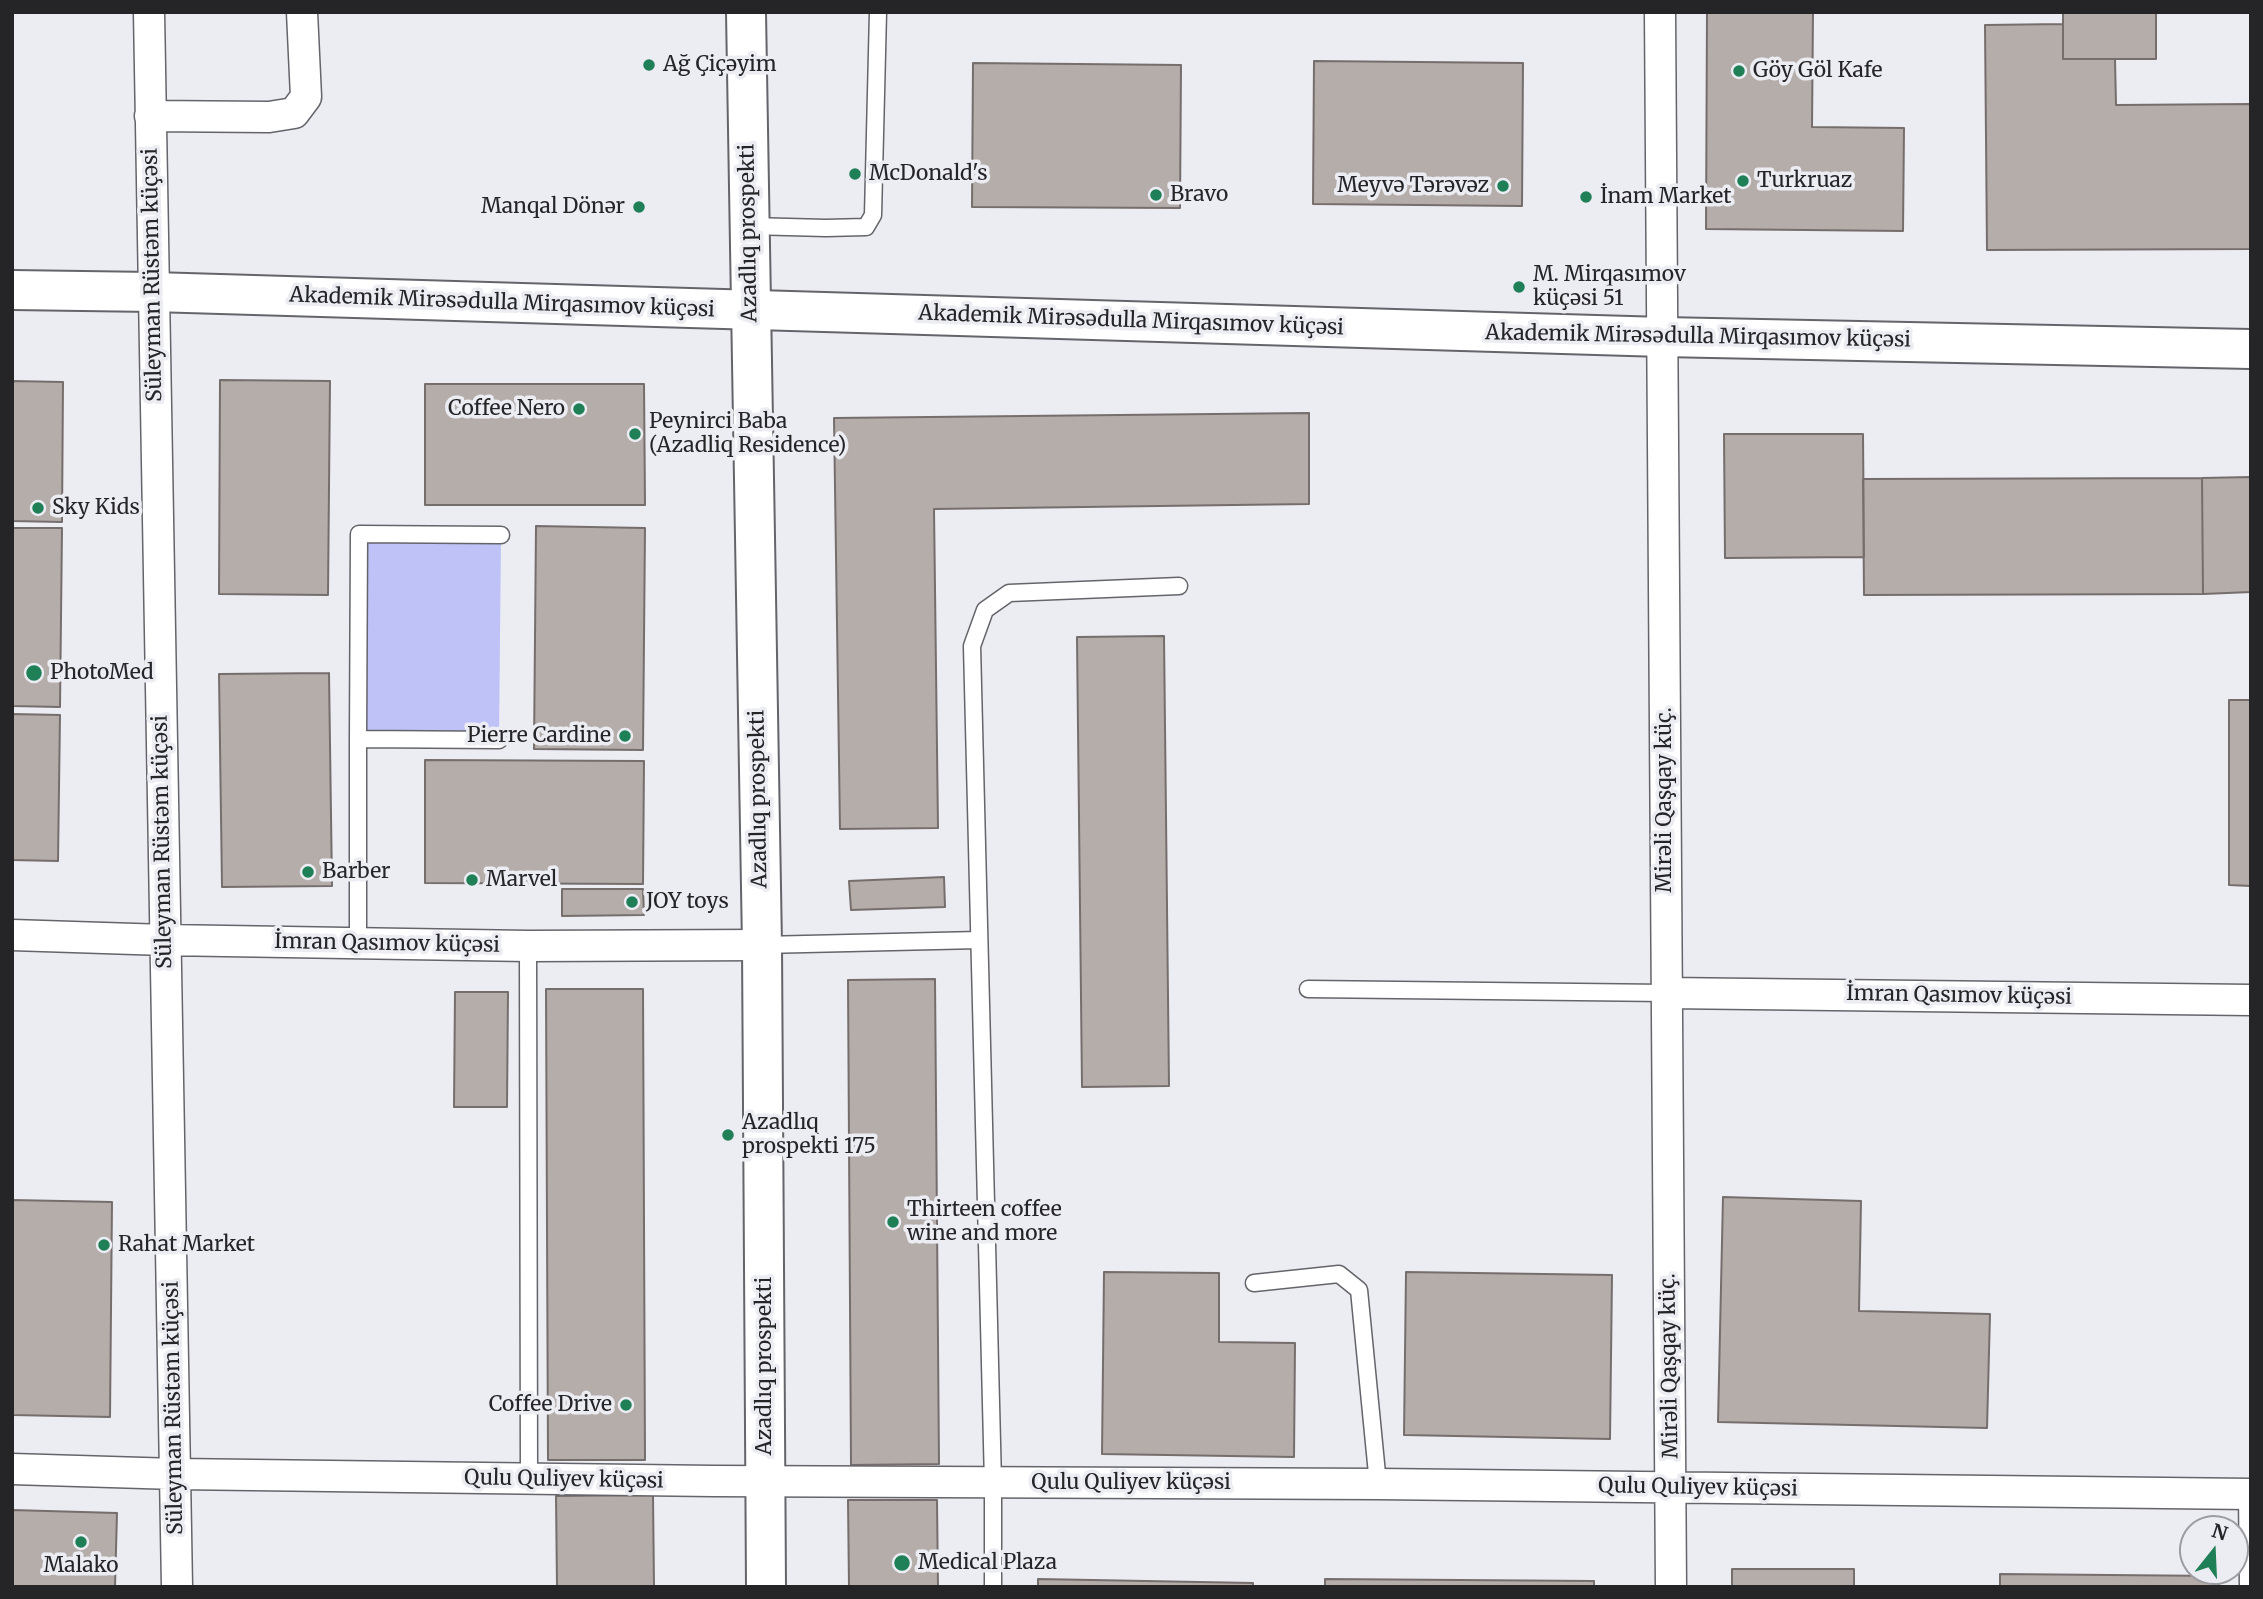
<!DOCTYPE html>
<meta charset="utf-8">
<style>
body{margin:0}
#map{position:relative;width:2263px;height:1599px;overflow:hidden;background:#ececf3;font-family:Merriweather,serif}
canvas{display:block}
.frame{position:absolute;inset:0;border:14px solid #252528;pointer-events:none}
.north{position:absolute;left:2179px;top:1515px;width:70px;height:70px;box-sizing:border-box;background:#ececf3;border:2px solid #9c9ca2;border-radius:50%;rotate:18deg;font-size:19px;font-weight:700;line-height:28px;text-align:center;color:#252528}
.north::after{content:'';display:block;margin:auto;width:24px;height:32px;background:#1f7f57;clip-path:polygon(50% 0,100% 100%,50% 72%,0 100%)}
</style>
<div id="map">
<canvas width="2263" height="1599"></canvas>
<div class="frame"></div>
<div class="north">N</div>
</div>
<script>
const ctx = document.querySelector('canvas').getContext('2d');
ctx.lineJoin = 'round';
function paint(path, color) {
  ctx.fillStyle = color;
  ctx.fill(path, 'evenodd');
}
function poly(rows) {
  const path = new Path2D();
  for (const r of rows) {
    path.moveTo(r[0], r[1]);
    for (let i = 2; i < r.length; i += 2) path.lineTo(r[i], r[i + 1]);
  }
  return path;
}
function trace(path, color, width, dash) {
  ctx.strokeStyle = color;
  ctx.lineWidth = width;
  ctx.lineCap = dash ? 'butt' : 'round';
  ctx.setLineDash(dash || []);
  ctx.stroke(path);
}
function drawText(font, color, halo, rows, align = 'center') {
  ctx.font = font + ' Merriweather,serif';
  ctx.lineWidth = 7;
  ctx.setLineDash([]);
  ctx.textBaseline = 'middle';
  ctx.strokeStyle = halo;
  ctx.fillStyle = color;
  for (const [text, x, y, turn = 0] of rows) {
    ctx.save();
    ctx.translate(x, y);
    ctx.rotate((+turn || 0) * Math.PI / 180);
    ctx.textAlign = isNaN(turn) ? turn : align;
    if (halo) ctx.strokeText(text, 0, 0);
    ctx.fillText(text, 0, 0);
    ctx.restore();
  }
}
paint(poly([
 [359,534,501,535,499,740,358,739]
]), '#bec2f6');
const building = poly([
 [1707,12,1813,12,1812,127,1904,128,1903,231,1706,229,1707,12],
 [2063,12,2156,12,2156,59,2063,59,2063,12],
 [2063,24,2063,59,2115,59,2116,105,2251,104,2251,249,1987,250,1985,25,2063,24],
 [1314,61,1523,63,1522,206,1313,204,1314,61],
 [973,63,1181,65,1180,208,972,207,973,63],
 [220,380,330,381,328,595,219,594,220,380],
 [12,381,63,382,62,522,12,521,12,381],
 [425,384,644,384,645,505,425,505,425,384],
 [1309,413,1309,504,934,509,938,828,840,829,834,418,1309,413],
 [1724,434,1863,434,1864,557,1725,558,1724,434],
 [2251,477,2251,592,2203,594,2202,478,2251,477],
 [2202,478,2203,594,1864,595,1863,479,2202,478],
 [536,526,645,528,643,750,534,749,536,526],
 [12,528,62,528,60,707,12,706,12,528],
 [1164,636,1169,1086,1082,1087,1077,637,1164,636],
 [329,673,332,886,222,887,219,674,329,673],
 [2229,700,2251,700,2251,886,2229,885,2229,700],
 [12,714,60,715,58,861,12,860,12,714],
 [425,760,644,761,643,884,425,883,425,760],
 [944,877,945,907,851,910,849,881,944,877],
 [562,889,643,889,644,915,562,916,562,889],
 [935,979,939,1464,851,1465,848,980,935,979],
 [546,989,643,989,645,1460,548,1460,546,989],
 [455,992,508,992,507,1107,454,1107,455,992],
 [1723,1197,1861,1201,1859,1311,1990,1314,1987,1428,1718,1422,1723,1197],
 [12,1200,112,1202,110,1417,12,1415,12,1200],
 [1104,1272,1219,1273,1219,1342,1295,1343,1294,1457,1102,1454,1104,1272],
 [1406,1272,1612,1275,1610,1439,1404,1435,1406,1272],
 [653,1495,654,1587,557,1587,556,1496,653,1495],
 [848,1500,937,1500,938,1587,849,1587,848,1500],
 [12,1510,117,1513,115,1587,12,1587,12,1510],
 [1732,1569,1854,1569,1854,1587,1732,1587,1732,1569],
 [2000,1574,2219,1576,2219,1587,2000,1587,2000,1574],
 [1038,1579,1253,1583,1253,1587,1038,1587,1038,1579],
 [1325,1579,1594,1581,1594,1587,1325,1587,1325,1579]
]);
paint(building, '#b4adaa');
trace(building, '#756e6c', 2);
const lane = poly([
 [749,226,826,228,866,227,873,215,878,12],
 [358,739,358,943],
 [499,740,358,739,359,534,501,535],
 [762,945,979,940],
 [528,946,529,1479],
 [1308,989,1667,993],
 [1254,1283,1339,1274,1359,1290,1378,1484],
 [2247,1494,2248,1587],
 [993,1587,993,1483,972,646,985,610,1009,593,1179,586]
]);
const street = poly([
 [149,12,177,1587],
 [1660,12,1671,1587],
 [150,116,269,117,294,113,306,97,302,12],
 [12,935,165,940,528,946,762,945],
 [1667,993,2251,1000],
 [12,1469,176,1474,713,1481,1378,1484,2251,1494]
]);
const secondary = poly([
 [12,290,153,292,1663,337,2251,349]
]);
const primary = poly([
 [746,12,762,945,766,1587]
]);
trace(lane, '#64646a', 19);
trace(street, '#64646a', 33);
trace(secondary, '#64646a', 42);
trace(primary, '#64646a', 42);
trace(lane, '#fff', 16);
trace(street, '#fff', 30);
trace(secondary, '#fff', 38);
trace(primary, '#fff', 38);
for (const [x, y, r, color] of [
 [649,65,7,"#1f7f57"],
 [1739,71,7,"#1f7f57"],
 [855,174,7,"#1f7f57"],
 [1743,181,7,"#1f7f57"],
 [1503,186,7,"#1f7f57"],
 [1156,195,7,"#1f7f57"],
 [1586,197,7,"#1f7f57"],
 [639,207,7,"#1f7f57"],
 [1519,287,7,"#1f7f57"],
 [579,409,7,"#1f7f57"],
 [635,434,7,"#1f7f57"],
 [38,508,7,"#1f7f57"],
 [34,673,9,"#1f7f57"],
 [625,736,7,"#1f7f57"],
 [308,872,7,"#1f7f57"],
 [472,880,7,"#1f7f57"],
 [632,902,7,"#1f7f57"],
 [728,1135,7,"#1f7f57"],
 [893,1222,7,"#1f7f57"],
 [104,1245,7,"#1f7f57"],
 [626,1405,7,"#1f7f57"],
 [81,1542,7,"#1f7f57"],
 [902,1563,9,"#1f7f57"]
]) {
  const dot = new Path2D();
  dot.arc(x, y, r, 0, 2 * Math.PI);
  ctx.fillStyle = color;
  ctx.fill(dot);
  trace(dot, '#ececf3', 2.5);
}
drawText('21px', '#252528', '#ececf3', [
 ["Ağ Çiçəyim",663,65],
 ["Göy Göl Kafe",1753,71],
 ["McDonald's",869,174],
 ["Turkruaz",1757,181],
 ["Meyvə Tərəvəz",1489,186,"right"],
 ["Bravo",1170,195],
 ["İnam Market",1600,197],
 ["Manqal Dönər",625,207,"right"],
 ["M. Mirqasımov",1533,275],
 ["küçəsi 51",1533,299],
 ["Coffee Nero",565,409,"right"],
 ["Peynirci Baba",649,422],
 ["(Azadliq Residence)",649,446],
 ["Sky Kids",52,508],
 ["PhotoMed",50,673],
 ["Pierre Cardine",611,736,"right"],
 ["Barber",322,872],
 ["Marvel",486,880],
 ["JOY toys",646,902],
 ["Azadlıq",742,1123],
 ["prospekti 175",742,1147],
 ["Thirteen coffee",907,1210],
 ["wine and more",907,1234],
 ["Rahat Market",118,1245],
 ["Coffee Drive",612,1405,"right"],
 ["Medical Plaza",918,1563],
 ["Malako",81,1566,"center"]
], 'left');
drawText('21px', '#252528', '#ececf3', [
 ["Azadlıq prospekti",749,233,-91],
 ["Süleyman Rüstəm küçəsi",153,275,-91],
 ["Akademik Mirəsədulla Mirqasımov küçəsi",502,303,2],
 ["Akademik Mirəsədulla Mirqasımov küçəsi",1131,321,2],
 ["Akademik Mirəsədulla Mirqasımov küçəsi",1698,337,1],
 ["Azadlıq prospekti",759,799,-91],
 ["Mirəli Qaşqay küç.",1665,800,-90],
 ["Süleyman Rüstəm küçəsi",163,842,-91],
 ["İmran Qasımov küçəsi",387,944,1],
 ["İmran Qasımov küçəsi",1959,996,1],
 ["Azadlıq prospekti",765,1366,-90],
 ["Mirəli Qaşqay küç.",1670,1366,-91],
 ["Süleyman Rüstəm küçəsi",174,1408,-91],
 ["Qulu Quliyev küçəsi",564,1480,1],
 ["Qulu Quliyev küçəsi",1131,1483],
 ["Qulu Quliyev küçəsi",1698,1488,1]
]);
</script>
